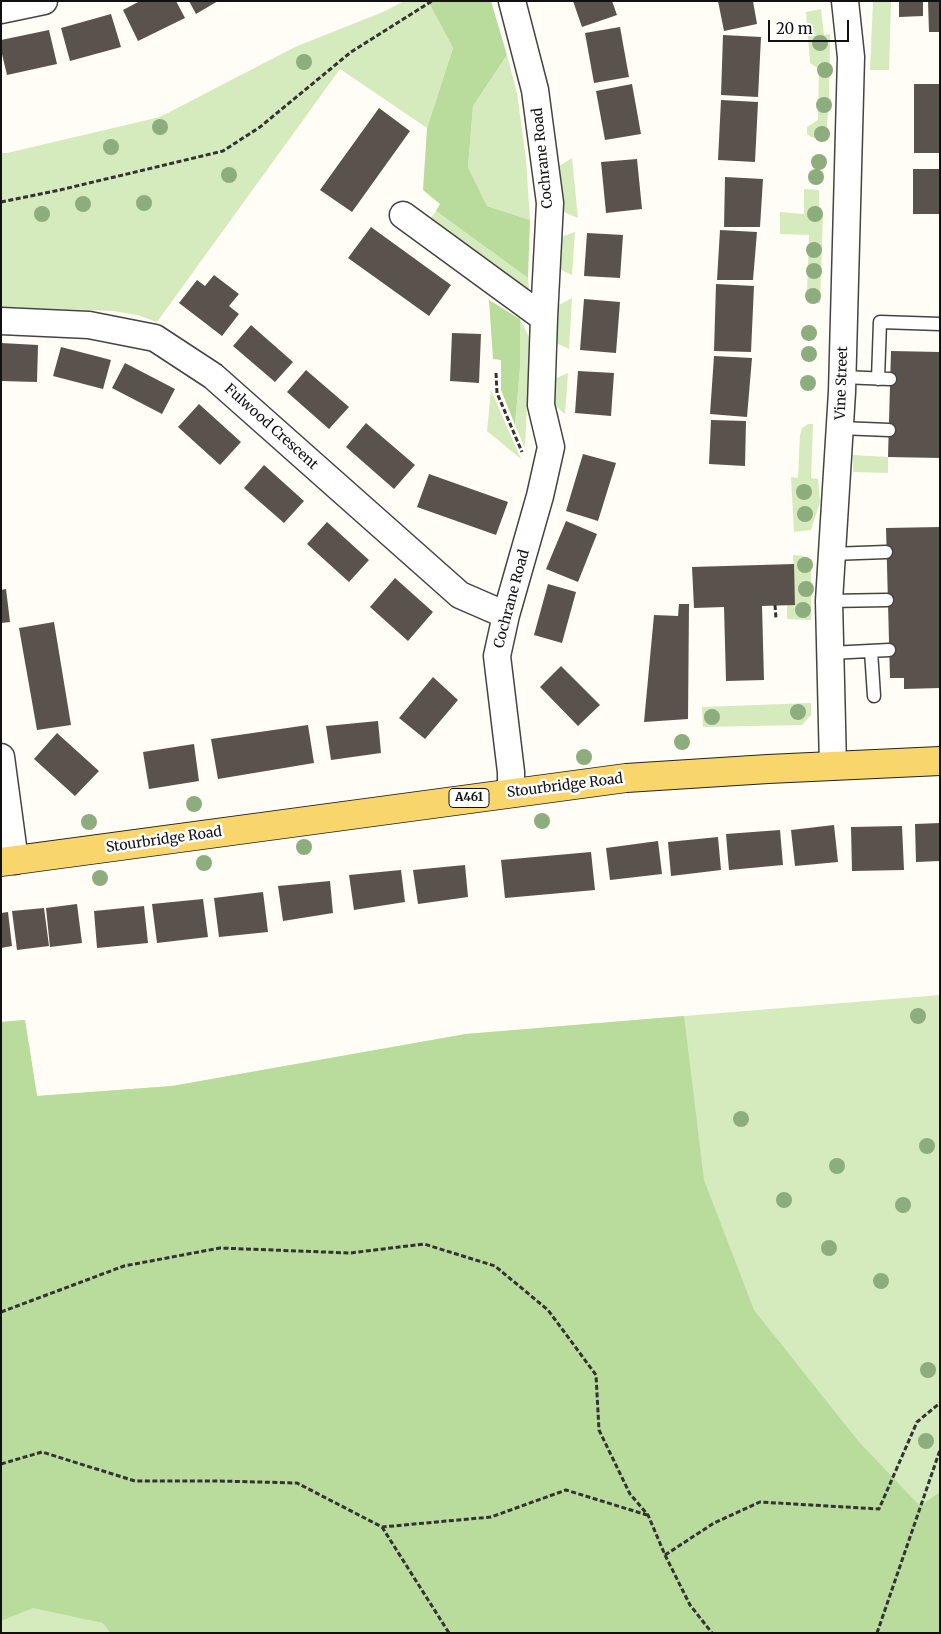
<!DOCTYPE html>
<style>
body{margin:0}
#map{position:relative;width:941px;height:1634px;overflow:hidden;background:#fffdf5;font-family:Merriweather,serif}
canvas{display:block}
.frame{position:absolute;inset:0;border:2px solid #111;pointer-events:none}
.scale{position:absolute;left:768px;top:20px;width:81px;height:22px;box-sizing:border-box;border:2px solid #111;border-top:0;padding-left:6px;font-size:15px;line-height:18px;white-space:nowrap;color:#111;-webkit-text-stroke:4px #fff;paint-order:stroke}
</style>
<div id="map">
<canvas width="941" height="1634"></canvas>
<div class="frame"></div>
<div class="scale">20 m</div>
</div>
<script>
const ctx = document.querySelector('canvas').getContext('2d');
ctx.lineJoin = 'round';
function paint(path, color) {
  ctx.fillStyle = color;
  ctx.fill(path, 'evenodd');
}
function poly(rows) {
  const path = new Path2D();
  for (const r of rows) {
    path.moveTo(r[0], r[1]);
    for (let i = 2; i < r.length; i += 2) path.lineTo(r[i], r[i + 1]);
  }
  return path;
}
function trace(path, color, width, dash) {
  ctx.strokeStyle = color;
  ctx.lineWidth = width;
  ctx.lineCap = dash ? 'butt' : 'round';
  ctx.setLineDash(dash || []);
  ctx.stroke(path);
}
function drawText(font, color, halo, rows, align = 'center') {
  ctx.font = font + ' Merriweather,serif';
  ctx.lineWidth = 5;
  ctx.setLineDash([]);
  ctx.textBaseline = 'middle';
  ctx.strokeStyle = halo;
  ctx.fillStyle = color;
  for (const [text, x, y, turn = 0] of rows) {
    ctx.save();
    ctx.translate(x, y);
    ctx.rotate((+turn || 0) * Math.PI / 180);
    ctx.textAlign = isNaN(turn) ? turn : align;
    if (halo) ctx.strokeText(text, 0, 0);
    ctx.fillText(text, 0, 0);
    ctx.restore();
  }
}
paint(poly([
 [404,1,428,1,453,48,427,128,340,69,157,322,137,315,114,311,1,307,1,153,7,153,160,117,295,47,383,12],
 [873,1,891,1,889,70,870,70],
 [821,9,824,35,830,34,829,98,826,140,811,137,807,134,807,127,818,120,819,69,810,63,806,12],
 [507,55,517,93,526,159,530,220,487,206,468,167,473,106],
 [572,158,578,218,559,210,556,168],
 [804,189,819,190,819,214,823,215,820,303,813,303,809,299,807,293,809,235,780,234,780,212,804,214],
 [436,211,528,278,529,290,519,293,427,223],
 [575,232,572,275,557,268,558,238],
 [572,298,569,349,554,342,555,307],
 [520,319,530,339,525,448,515,425,520,368],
 [568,373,565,414,551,402,552,380],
 [491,390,521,459,487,431],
 [808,424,813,424,811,478,818,479,820,502,811,530,794,532,791,477,798,478,800,435,802,428],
 [853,455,888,457,888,473,853,472],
 [793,555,804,556,811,564,811,620,787,619,787,605,795,604],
 [811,703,811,715,802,725,703,727,702,707],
 [940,995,940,1633,1,1633,1,1022,25,1020,37,1096,172,1086,466,1034]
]), '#d5ebbd');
paint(poly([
 [428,1,491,1,507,55,473,106,468,167,487,206,530,220,528,278,436,211,440,204,423,190,427,128,453,48],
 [489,300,520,319,520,368,515,425,501,390,501,360,493,359],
 [684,1016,704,1180,754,1310,859,1442,920,1506,940,1492,940,1633,110,1633,103,1623,33,1608,1,1621,1,1022,25,1020,37,1096,172,1086,466,1034]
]), '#b9dc9c');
paint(poly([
 [140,1,176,1,185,18,138,41,123,10],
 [189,1,218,1,196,14],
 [573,1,612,1,617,15,582,27],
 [718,1,753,1,757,24,724,31],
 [899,1,923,1,923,16,899,17],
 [928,1,940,1,940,32,929,32],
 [111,14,121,47,70,61,61,28],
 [620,27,629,77,594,83,585,33],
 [49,30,57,64,7,75,1,50,1,40],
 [723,35,761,37,758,97,721,95],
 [632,84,641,134,605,140,596,91],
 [914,84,940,84,940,153,914,153],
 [721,100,758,102,755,162,718,160],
 [379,108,410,131,352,212,320,190],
 [637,159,642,209,606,213,601,162],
 [913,169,940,169,940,214,913,214],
 [725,177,763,179,760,227,724,227],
 [371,227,451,285,429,316,348,258],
 [720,230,757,232,753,280,717,280],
 [587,233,623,235,620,278,584,276],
 [214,275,239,294,229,306,239,314,222,336,179,303,197,280,205,286],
 [716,284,754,286,751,352,714,351],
 [584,299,620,302,616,353,580,350],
 [251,325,293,362,275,382,233,346],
 [452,333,481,334,479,383,450,381],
 [1,343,38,345,37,382,1,381],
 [61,347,111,360,103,389,53,376],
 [891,351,940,352,940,458,888,457],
 [714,356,752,358,747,417,710,414],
 [125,363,175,389,162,414,112,388],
 [306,370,349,407,329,429,287,392],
 [578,371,614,373,611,416,575,413],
 [199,404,241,442,220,465,178,427],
 [711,420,746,421,745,466,709,464],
 [366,423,415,465,394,489,346,447],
 [583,454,616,463,598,521,566,511],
 [264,465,304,501,284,523,244,488],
 [429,474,508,502,496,535,417,507],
 [566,521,597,534,578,582,546,569],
 [327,522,369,560,349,582,307,544],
 [940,527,940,688,904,689,904,678,890,678,886,528],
 [794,564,795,605,762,606,764,680,726,681,724,607,694,608,692,567],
 [395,578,433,612,408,641,370,607],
 [548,584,576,592,562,643,534,635],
 [6,589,10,622,1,623,1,590],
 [679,604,689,604,688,719,644,722,654,615,678,616],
 [54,622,71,725,37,730,19,628],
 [561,666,600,705,578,726,540,687],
 [433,677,458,700,425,739,399,718],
 [378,721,381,753,331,760,326,726],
 [308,725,314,763,218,779,211,739],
 [57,733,99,771,75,796,34,759],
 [194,744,199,781,149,789,143,752],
 [940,823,940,861,916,862,915,824],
 [834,825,838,862,795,866,791,830],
 [902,826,904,870,852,871,851,827],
 [780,830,783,865,729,870,726,834],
 [718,837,721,870,671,876,668,842],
 [658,841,662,874,610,880,606,848],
 [591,852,595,890,505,898,501,860],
 [465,865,468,897,418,904,413,870],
 [401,870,405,902,354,910,349,875],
 [330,881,333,913,283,921,278,886],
 [263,892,268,932,219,937,214,898],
 [203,899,208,937,157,943,152,904],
 [77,904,82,943,50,947,46,908],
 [144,906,148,943,97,948,94,911],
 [44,908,49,946,17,950,12,911],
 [8,912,12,946,1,948,1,913]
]), '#5a524d');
const lane = poly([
 [842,377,890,379],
 [878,379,880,322,940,324],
 [840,428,889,430],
 [831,554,886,552],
 [829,601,887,600],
 [871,651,874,696],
 [830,653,889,650]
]);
const street = poly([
 [1,10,44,1],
 [403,215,544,318],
 [1,321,89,325,155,338,213,376,460,595,506,615],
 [1,757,15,861],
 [833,766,829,601,842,392,851,57,845,1],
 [511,792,511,772,497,656,506,615,540,496,551,447,541,405,544,318,550,203,535,90,512,1]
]);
const primary = poly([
 [1,862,626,778,768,769,940,761]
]);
trace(lane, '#444', 15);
trace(street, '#444', 29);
trace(primary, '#222', 30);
trace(poly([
 [1,202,60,190,223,151,260,127,351,52,432,1],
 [496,373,497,393,522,452],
 [775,605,776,619],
 [1,1312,124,1266,220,1248,350,1253,424,1244,495,1266,548,1310,596,1375,599,1430,630,1494,648,1515,665,1555,690,1605,712,1633],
 [1,1464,42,1452,135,1481,220,1481,297,1483,382,1527,491,1517,566,1490,647,1515],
 [382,1527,449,1633],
 [665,1555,714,1523,760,1502,879,1509,917,1422,940,1403],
 [877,1633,940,1450]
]), '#333', 3, [5, 2.5]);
trace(lane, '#fff', 12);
trace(street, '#fff', 26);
trace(primary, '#f9d66b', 28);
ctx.fillStyle = '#8dad7f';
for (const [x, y] of [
 [820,43],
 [304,62],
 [825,70],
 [824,105],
 [160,127],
 [822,134],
 [111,147],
 [819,162],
 [229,175],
 [816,177],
 [144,203],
 [83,204],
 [42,214],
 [815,214],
 [814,250],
 [814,271],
 [813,296],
 [809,333],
 [809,354],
 [808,383],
 [804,492],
 [805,514],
 [805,565],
 [806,589],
 [803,610],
 [798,712],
 [712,717],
 [682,742],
 [584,757],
 [194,804],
 [542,821],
 [89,822],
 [304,847],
 [204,863],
 [100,878],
 [918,1016],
 [741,1119],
 [927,1146],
 [837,1166],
 [784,1200],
 [903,1205],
 [829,1248],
 [881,1281],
 [928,1370],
 [926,1441]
]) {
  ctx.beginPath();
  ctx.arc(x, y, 8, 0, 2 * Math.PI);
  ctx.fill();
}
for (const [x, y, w] of [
 [469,798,40]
]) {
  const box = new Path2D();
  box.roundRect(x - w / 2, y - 9.5, w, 19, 4);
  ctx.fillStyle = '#fff';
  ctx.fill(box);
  trace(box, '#111', 1);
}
drawText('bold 12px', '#111', null, [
 ["A461",469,798]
]);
drawText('14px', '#111', '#fff', [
 ["Cochrane Road",543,158,-96],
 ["Vine Street",842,383,-88],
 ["Fulwood Crescent",271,427,42],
 ["Cochrane Road",512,599,-75],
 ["Stourbridge Road",565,786,-7],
 ["Stourbridge Road",164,840,-8]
]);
</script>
